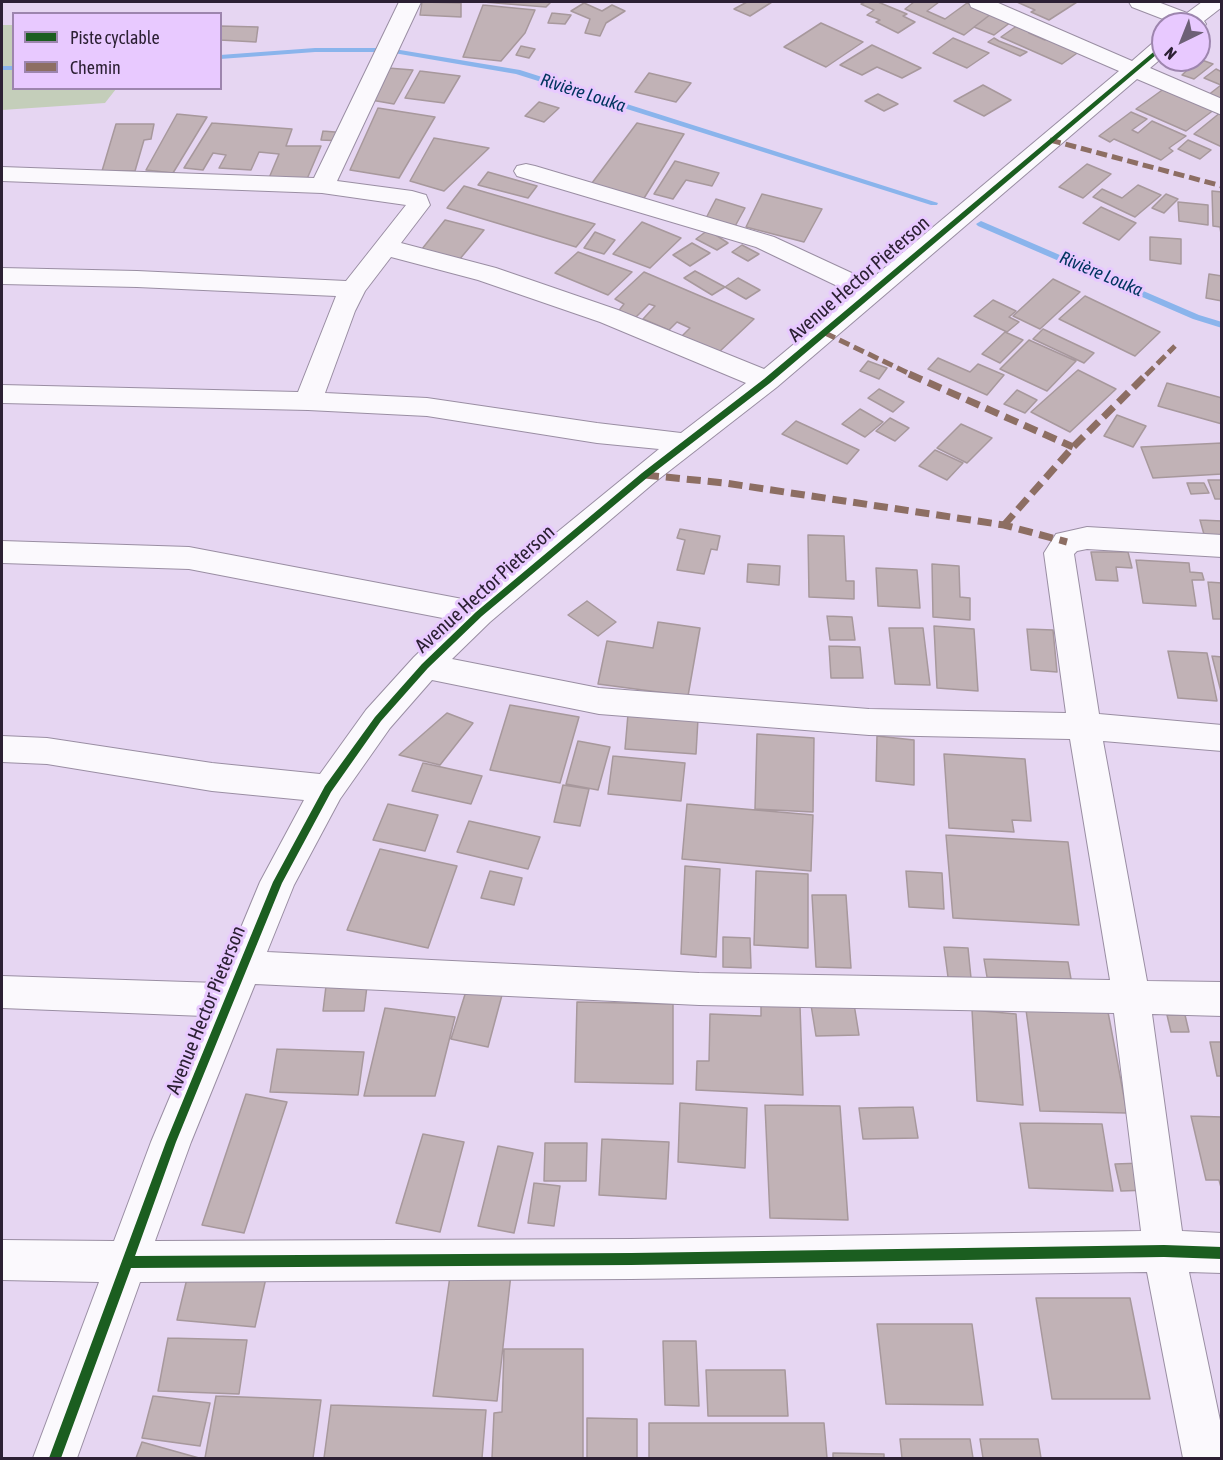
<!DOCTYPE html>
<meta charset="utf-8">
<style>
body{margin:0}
#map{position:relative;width:1223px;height:1460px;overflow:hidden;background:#e6d6f2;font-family:"Asap Condensed",sans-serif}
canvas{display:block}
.frame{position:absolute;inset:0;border:3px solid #2c2034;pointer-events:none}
.legend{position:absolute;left:12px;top:12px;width:210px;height:78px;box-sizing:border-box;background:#e8c9ff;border:2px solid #9d85ae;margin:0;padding:8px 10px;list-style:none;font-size:18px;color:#2c2034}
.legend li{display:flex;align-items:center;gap:12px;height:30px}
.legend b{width:30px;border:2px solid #9d85ae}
.north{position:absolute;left:1151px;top:12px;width:60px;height:60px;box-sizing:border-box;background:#e8c9ff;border:2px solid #9d85ae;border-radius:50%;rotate:223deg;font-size:16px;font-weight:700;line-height:24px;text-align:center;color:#2c2034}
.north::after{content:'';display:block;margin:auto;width:21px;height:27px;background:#6d6076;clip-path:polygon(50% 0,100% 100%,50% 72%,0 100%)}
</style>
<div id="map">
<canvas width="1223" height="1460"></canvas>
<div class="frame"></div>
<ul class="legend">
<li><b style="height:8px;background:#1b5e20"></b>Piste cyclable</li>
<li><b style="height:8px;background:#8d6e63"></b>Chemin</li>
</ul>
<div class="north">N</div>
</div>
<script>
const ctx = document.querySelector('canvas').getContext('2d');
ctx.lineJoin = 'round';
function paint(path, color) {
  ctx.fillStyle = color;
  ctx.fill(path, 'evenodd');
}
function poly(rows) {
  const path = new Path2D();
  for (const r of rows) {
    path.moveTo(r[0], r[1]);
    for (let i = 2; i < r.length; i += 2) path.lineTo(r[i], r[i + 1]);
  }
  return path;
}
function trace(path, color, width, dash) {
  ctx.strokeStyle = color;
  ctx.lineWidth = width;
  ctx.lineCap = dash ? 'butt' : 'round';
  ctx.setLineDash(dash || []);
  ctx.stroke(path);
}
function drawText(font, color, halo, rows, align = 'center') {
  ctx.font = font + ' "Asap Condensed",sans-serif';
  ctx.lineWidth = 6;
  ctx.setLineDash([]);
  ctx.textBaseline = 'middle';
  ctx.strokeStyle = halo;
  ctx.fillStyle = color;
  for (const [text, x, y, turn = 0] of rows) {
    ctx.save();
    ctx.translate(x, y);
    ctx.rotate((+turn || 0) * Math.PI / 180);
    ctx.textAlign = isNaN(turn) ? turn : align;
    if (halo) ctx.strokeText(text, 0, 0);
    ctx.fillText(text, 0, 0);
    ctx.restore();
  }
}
paint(poly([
 [2,25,13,25,14,88,116,89,105,103,2,110]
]), '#c4ceba');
paint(poly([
 [315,48,388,48,520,70,938,203,937,205,931,205,516,74,388,52,315,52,220,59,220,55,315,48],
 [2,66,14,66,14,70,2,70,2,66],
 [981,221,1199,315,1222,322,1222,328,1193,319,978,226,976,224,981,221]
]), '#8ab4ec');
const building = poly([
 [422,2,461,3,461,17,420,15,422,2],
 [483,2,551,2,546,7,483,2],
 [747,2,772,2,750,16,734,9,747,2],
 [865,2,878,2,907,14,903,16,915,22,898,33,876,22,880,20,867,15,874,10,861,4,865,2],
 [914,2,939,2,927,11,945,19,967,3,991,14,964,35,905,9,914,2],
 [1017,2,1077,2,1049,20,1031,12,1035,10,1017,2],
 [584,3,602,11,612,5,625,11,606,23,600,36,585,33,590,19,571,11,584,3],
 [483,5,535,10,525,33,501,61,463,57,483,5],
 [552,13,571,15,565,24,548,23,552,13],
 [991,14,1011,22,994,35,974,27,991,14],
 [821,23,863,42,826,67,784,47,821,23],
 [1018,25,1032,31,1029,33,1045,40,1048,37,1080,51,1062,64,1001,37,1018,25],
 [220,26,258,27,256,42,220,40,220,26],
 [953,38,989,53,967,68,933,53,953,38],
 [994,38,999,41,1027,52,1020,56,988,42,994,38],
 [872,45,921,68,902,78,877,67,862,75,840,65,872,45],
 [521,46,535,49,529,58,516,55,521,46],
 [1199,59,1213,64,1194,79,1182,75,1199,59],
 [388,68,413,70,394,104,371,100,388,68],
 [1216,69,1222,72,1222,102,1207,96,1221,85,1204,78,1216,69],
 [420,71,460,76,444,103,405,98,420,71],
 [649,73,691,83,676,102,635,92,649,73],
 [983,85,1011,100,984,116,954,101,983,85],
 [1165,88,1215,109,1186,131,1136,109,1165,88],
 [878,94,898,104,884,111,865,101,878,94],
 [539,102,559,108,544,122,525,116,539,102],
 [378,108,435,117,399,178,350,170,378,108],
 [1131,112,1147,119,1132,130,1138,133,1152,121,1186,136,1169,148,1173,151,1161,160,1114,139,1110,142,1099,136,1131,112],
 [1221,112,1222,147,1194,134,1221,112],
 [177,114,207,117,173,173,146,170,177,114],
 [212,123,292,129,286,146,321,146,307,179,269,178,279,154,259,152,251,170,219,168,226,155,213,153,203,170,184,168,212,123],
 [637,123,684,134,641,203,589,187,637,123],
 [116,124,154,124,151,139,144,140,135,171,102,171,116,124],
 [323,131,347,133,343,141,321,140,323,131],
 [434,138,489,148,444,191,410,181,434,138],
 [1188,140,1211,150,1200,159,1178,149,1188,140],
 [675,161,719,173,712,186,686,180,673,199,654,194,675,161],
 [1087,164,1111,174,1083,198,1059,187,1087,164],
 [488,172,537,186,528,198,478,185,488,172],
 [1138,185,1161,195,1135,217,1093,197,1102,189,1122,198,1138,185],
 [464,186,595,224,576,247,447,208,464,186],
 [1212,191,1222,192,1222,241,1220,227,1213,226,1212,191],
 [762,194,822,209,804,242,746,227,762,194],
 [1166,194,1178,199,1164,213,1152,208,1166,194],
 [716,199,745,208,733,230,704,222,716,199],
 [1178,202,1208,205,1208,225,1179,221,1178,202],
 [1101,207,1136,223,1119,240,1083,223,1101,207],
 [445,220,484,230,459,260,422,249,445,220],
 [642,222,681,238,650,268,613,254,642,222],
 [708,230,728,243,717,250,696,239,708,230],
 [595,232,615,240,604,254,584,248,595,232],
 [1150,237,1181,239,1181,264,1150,260,1150,237],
 [692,243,710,253,690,266,673,255,692,243],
 [742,245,759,254,748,261,732,252,742,245],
 [578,252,632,272,608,295,555,273,578,252],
 [695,271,725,287,712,295,684,278,695,271],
 [644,272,754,319,718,353,681,337,690,328,677,322,669,330,643,319,655,306,649,304,634,319,617,313,624,304,615,299,644,272],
 [1209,274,1222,276,1222,301,1206,298,1209,274],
 [738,278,760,290,746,299,725,287,738,278],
 [1053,279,1080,292,1040,329,1013,316,1053,279],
 [1085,296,1160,332,1135,356,1059,319,1085,296],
 [993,300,1016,311,1009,317,1019,322,1007,332,974,316,993,300],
 [1043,329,1094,353,1084,363,1033,339,1043,329],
 [1005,332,1023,340,1000,363,982,354,1005,332],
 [1029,340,1076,361,1047,391,1000,369,1029,340],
 [938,358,970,372,978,364,1004,375,987,395,928,369,938,358],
 [868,361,887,368,879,379,860,371,868,361],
 [1078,370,1116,389,1070,432,1031,412,1078,370],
 [1167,383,1222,398,1222,424,1158,406,1167,383],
 [879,389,904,402,893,412,868,398,879,389],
 [1017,390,1037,400,1025,413,1004,404,1017,390],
 [860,409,883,422,865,437,842,424,860,409],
 [1117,415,1146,426,1133,447,1104,436,1117,415],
 [890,418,909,428,895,441,876,431,890,418],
 [796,421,859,450,847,464,782,434,796,421],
 [961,424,992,438,967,463,937,448,961,424],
 [1222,443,1222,474,1153,478,1141,447,1222,443],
 [935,450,963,463,947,480,919,466,935,450],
 [1208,480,1222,480,1222,499,1215,499,1208,480],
 [1187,483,1204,483,1209,493,1191,494,1187,483],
 [1200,520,1222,521,1222,538,1205,538,1200,520],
 [680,529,720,536,717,550,711,549,704,574,677,570,685,540,677,538,680,529],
 [808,535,844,536,846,581,854,581,854,599,809,597,808,535],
 [1091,552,1128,552,1132,568,1116,567,1118,581,1096,580,1091,552],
 [1136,560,1189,563,1190,572,1202,573,1204,580,1192,580,1196,606,1143,603,1136,560],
 [748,564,780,566,779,585,747,582,748,564],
 [932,564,959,566,960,597,970,598,970,620,933,617,932,564],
 [876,568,917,570,920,608,878,606,876,568],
 [1208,582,1222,583,1222,619,1213,619,1208,582],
 [587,601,616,622,598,636,568,615,587,601],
 [827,616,852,617,855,640,830,640,827,616],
 [658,622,700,628,688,696,598,684,607,641,653,648,658,622],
 [934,626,974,629,978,691,937,688,934,626],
 [889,628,923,628,930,685,895,684,889,628],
 [1027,629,1053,630,1057,672,1031,670,1027,629],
 [829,646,860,647,863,678,831,678,829,646],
 [1168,651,1207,653,1217,701,1178,698,1168,651],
 [1212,656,1222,657,1222,696,1212,656],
 [510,705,579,717,560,783,490,770,510,705],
 [447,713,473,723,440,765,399,755,447,713],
 [628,714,698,719,696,754,625,749,628,714],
 [757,734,814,738,813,812,755,809,757,734],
 [877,736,914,740,914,785,876,781,877,736],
 [578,741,610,747,598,790,566,784,578,741],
 [944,754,1025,759,1031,821,1012,820,1014,832,949,828,944,754],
 [613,756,685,763,681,801,608,794,613,756],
 [423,763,482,776,471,804,412,791,423,763],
 [563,785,589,789,580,826,554,822,563,785],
 [388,804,438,815,425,851,373,840,388,804],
 [687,804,813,815,811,871,682,859,687,804],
 [469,821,540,837,528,869,457,852,469,821],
 [946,835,1068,842,1079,925,953,918,946,835],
 [380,849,457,866,428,948,347,930,380,849],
 [685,866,720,869,716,957,681,954,685,866],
 [490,871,522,878,514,905,481,898,490,871],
 [756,871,808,874,808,948,754,945,756,871],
 [906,871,942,873,944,909,909,907,906,871],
 [812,895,846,895,851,968,816,967,812,895],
 [723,937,750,938,751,968,723,967,723,937],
 [944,947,968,948,971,978,948,977,944,947],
 [984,959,1068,962,1071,979,987,977,984,959],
 [326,986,367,986,364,1011,323,1011,326,986],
 [467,988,502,995,488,1047,451,1039,467,988],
 [577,1002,673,1004,673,1084,575,1082,577,1002],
 [761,1004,800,1006,803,1095,696,1090,697,1061,709,1061,710,1014,761,1016,761,1004],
 [854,1004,859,1035,816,1036,811,1005,854,1004],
 [385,1008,455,1017,435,1096,364,1096,385,1008],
 [972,1010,1016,1014,1023,1105,977,1101,972,1010],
 [1026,1010,1108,1012,1127,1113,1040,1111,1026,1010],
 [1167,1015,1185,1015,1189,1032,1171,1032,1167,1015],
 [1210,1042,1222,1042,1222,1076,1217,1076,1210,1042],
 [277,1049,364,1052,358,1095,270,1092,277,1049],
 [246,1094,287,1102,244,1233,202,1225,246,1094],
 [680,1103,747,1108,745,1168,678,1162,680,1103],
 [765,1105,840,1106,848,1220,770,1218,765,1105],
 [913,1107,918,1138,863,1139,859,1108,913,1107],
 [1191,1116,1222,1117,1222,1191,1219,1180,1206,1180,1191,1116],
 [1020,1123,1102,1124,1113,1191,1029,1188,1020,1123],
 [423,1134,464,1142,440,1232,396,1223,423,1134],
 [602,1139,669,1142,666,1199,599,1195,602,1139],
 [545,1143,587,1143,586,1181,544,1181,545,1143],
 [498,1146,533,1153,514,1233,478,1226,498,1146],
 [1143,1163,1150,1190,1121,1191,1115,1164,1143,1163],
 [534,1183,560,1186,554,1226,528,1223,534,1183],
 [191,1262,268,1269,255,1327,177,1320,191,1262],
 [451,1269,511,1274,497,1401,433,1396,451,1269],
 [1036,1298,1130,1298,1150,1399,1052,1399,1036,1298],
 [877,1324,972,1324,983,1405,886,1404,877,1324],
 [168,1338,247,1340,239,1394,158,1391,168,1338],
 [663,1341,696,1341,699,1406,665,1405,663,1341],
 [504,1349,583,1349,583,1458,492,1458,494,1413,502,1412,504,1349],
 [706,1370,785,1370,788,1416,708,1416,706,1370],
 [153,1396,210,1403,200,1446,142,1438,153,1396],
 [216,1396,321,1400,313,1458,205,1458,216,1396],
 [331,1405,486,1410,482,1458,324,1458,331,1405],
 [587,1418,637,1419,637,1458,587,1458,587,1418],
 [649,1423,824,1423,827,1458,649,1458,649,1423],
 [900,1439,970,1439,973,1458,902,1458,900,1439],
 [980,1439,1038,1439,1041,1458,983,1458,980,1439],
 [142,1442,199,1458,136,1458,142,1442],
 [833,1453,884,1454,884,1458,833,1458,833,1453]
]);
paint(building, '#c1b2b6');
trace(building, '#a7989c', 1.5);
const minor = poly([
 [399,2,421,2,337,181,412,191,426,195,430,205,401,243,496,268,618,310,764,369,854,294,756,247,517,176,514,171,517,166,526,164,535,166,774,237,869,281,1119,71,971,7,969,2,996,2,1132,61,1155,41,1163,39,1163,57,1150,68,1222,99,1222,115,1137,79,777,387,655,482,490,622,452,659,599,688,869,709,1066,713,1044,553,1056,534,1087,527,1222,535,1222,557,1087,549,1077,551,1074,554,1099,714,1222,725,1222,751,1103,741,1147,981,1222,982,1222,1016,1152,1014,1182,1231,1222,1233,1222,1273,1189,1272,1222,1430,1222,1458,1183,1458,1147,1272,631,1279,140,1282,77,1458,33,1458,99,1282,2,1280,2,1240,114,1241,151,1142,204,1016,2,1008,2,976,218,983,260,882,304,800,212,791,47,764,2,762,2,736,47,738,212,763,320,774,366,710,414,657,453,620,189,569,2,563,2,541,189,547,473,601,659,449,597,443,427,416,308,410,2,403,2,385,298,392,336,296,137,287,2,284,2,268,137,271,346,281,406,205,322,193,2,181,2,167,314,178,399,2],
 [391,257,478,280,600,322,746,383,681,433,597,423,427,398,325,393,355,311,365,291,391,257],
 [432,680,599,714,869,735,1070,739,1110,980,699,973,267,952,294,885,340,799,390,728,432,680],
 [255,984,699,1005,1114,1013,1141,1231,631,1239,155,1241,191,1142,255,984],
 [1129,2,1158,2,1187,13,1202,2,1222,2,1222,7,1204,21,1206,24,1203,29,1199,30,1199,24,1176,24,1132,7,1129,2]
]);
trace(minor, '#9a8ea3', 2);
paint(minor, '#fbf9fd');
trace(poly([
 [1050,140,1222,186],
 [825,333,912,375],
 [1146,375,1175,346]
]), '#8d6e63', 5, [11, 5]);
trace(poly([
 [909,374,1073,447],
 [645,475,725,483,1004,525,1067,542],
 [1004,525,1073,447,1147,374]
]), '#8d6e63', 7, [14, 7]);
paint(poly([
 [1163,44,1163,49,770,383,648,477,482,616,428,668,381,721,331,792,282,883,176,1142,135,1256,631,1253,1164,1245,1222,1247,1222,1259,1164,1257,631,1265,131,1268,61,1458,49,1458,166,1142,273,882,325,786,375,717,422,664,476,612,642,473,764,379,1163,44]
]), '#1b5e20');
drawText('italic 18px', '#023560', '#e8c9ff', [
 ["Rivière Louka",583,93,18],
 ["Rivière Louka",1101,274,23]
]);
drawText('20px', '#2c2034', '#e8c9ff', [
 ["Avenue Hector Pieterson",859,279,-41],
 ["Avenue Hector Pieterson",485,589,-42],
 ["Avenue Hector Pieterson",206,1010,-68]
]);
</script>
